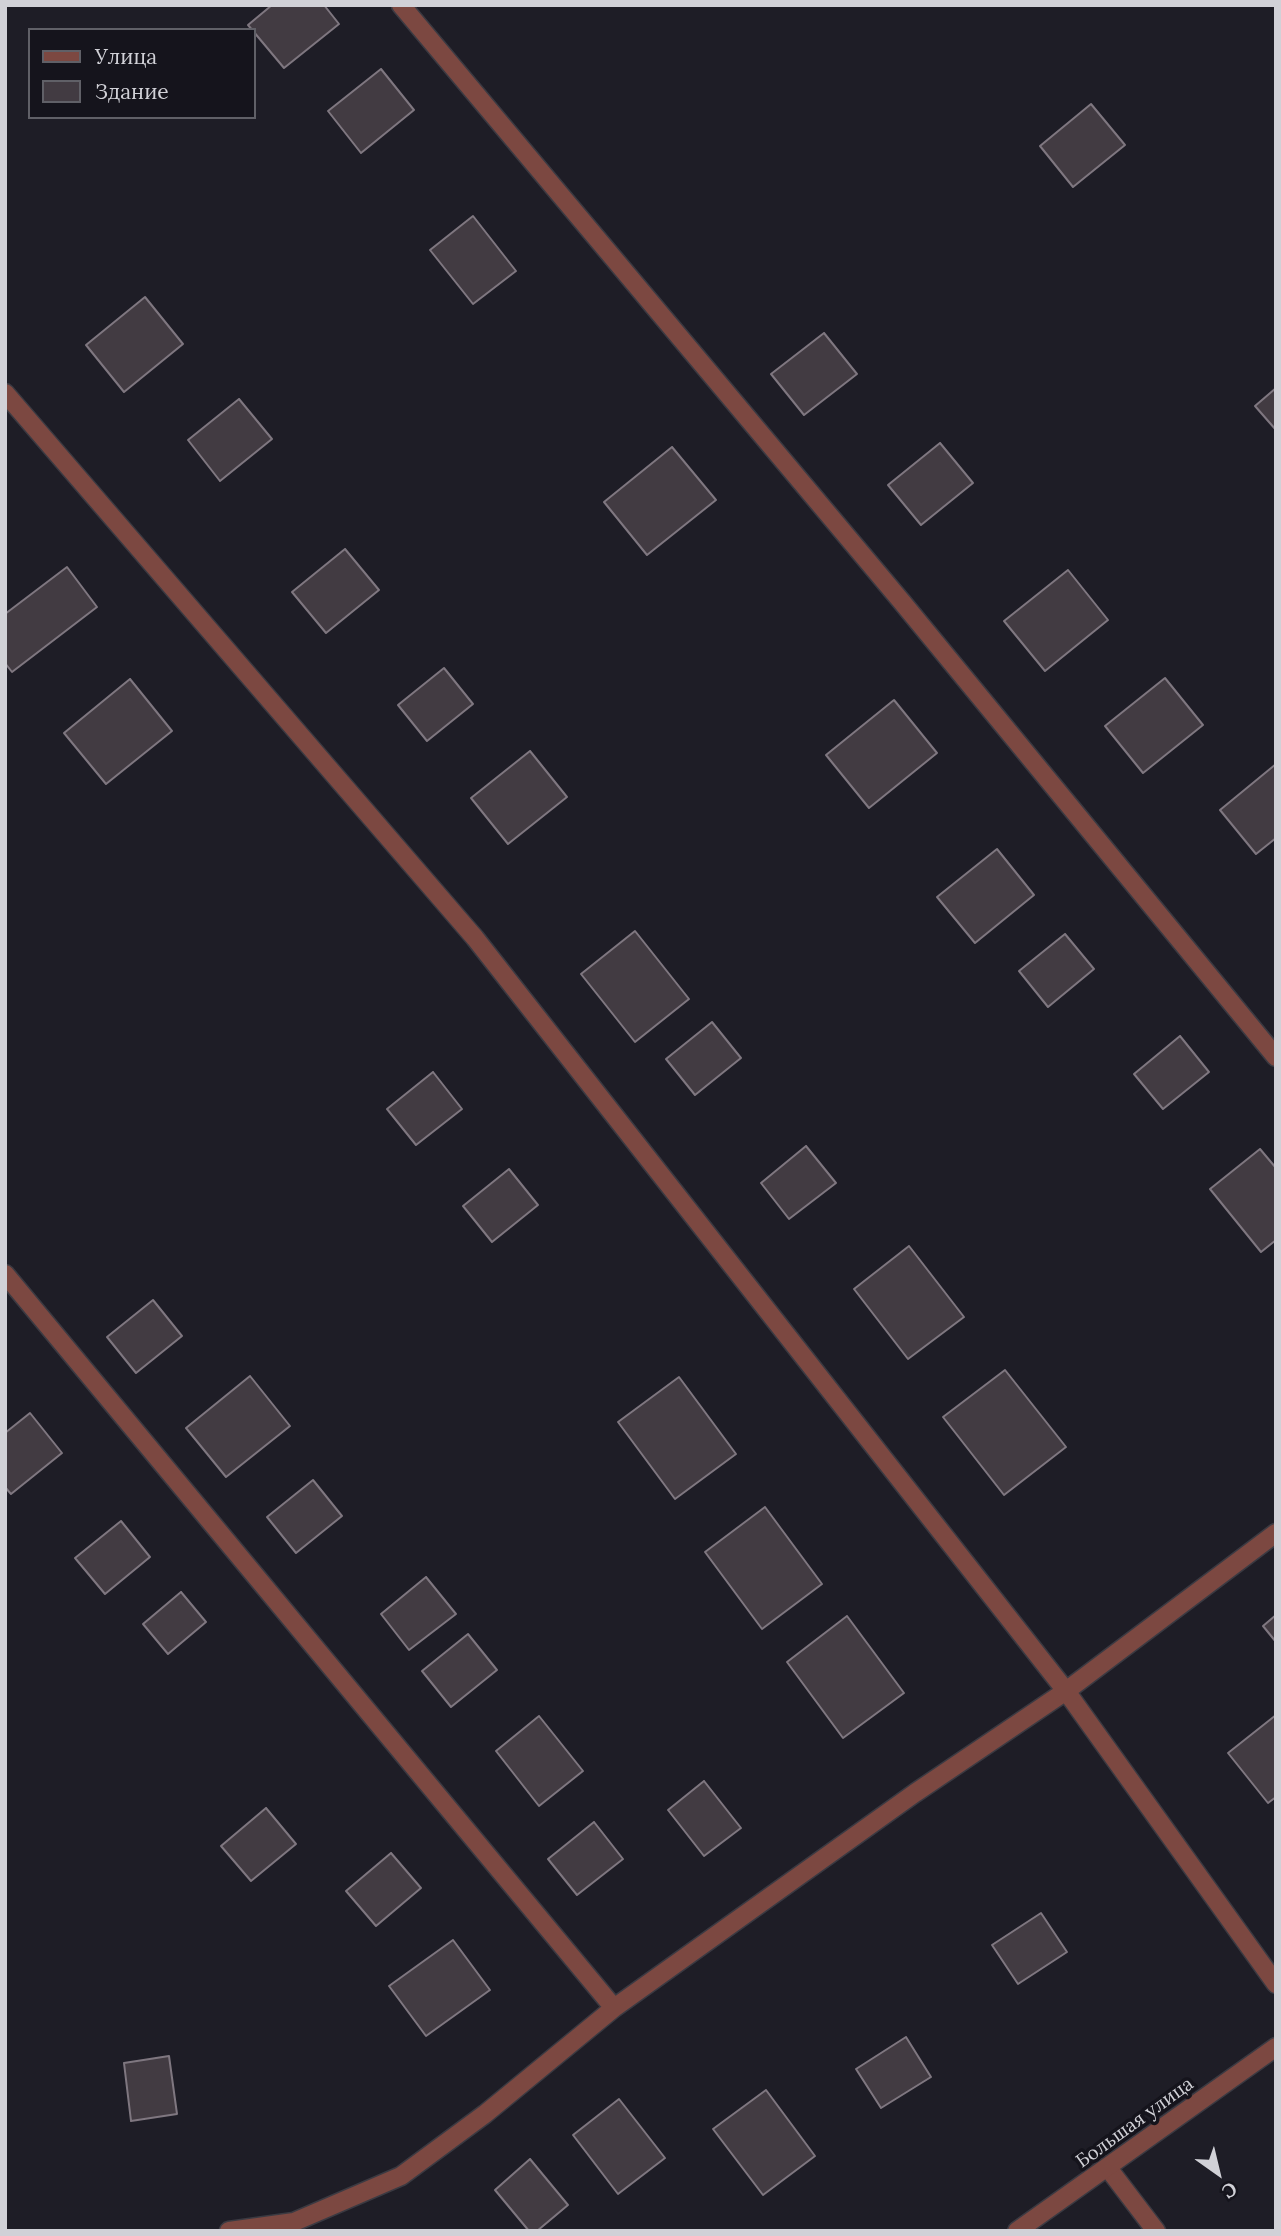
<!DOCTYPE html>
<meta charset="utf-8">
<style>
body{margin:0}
#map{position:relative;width:1281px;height:2236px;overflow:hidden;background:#1e1d26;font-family:Lora,serif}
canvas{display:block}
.frame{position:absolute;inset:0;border:7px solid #d1d1d7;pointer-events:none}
.legend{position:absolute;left:28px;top:28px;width:228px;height:91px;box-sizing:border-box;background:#15141c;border:2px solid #606067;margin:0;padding:9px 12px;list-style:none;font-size:21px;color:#d1d1d7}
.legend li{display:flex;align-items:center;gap:14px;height:35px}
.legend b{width:35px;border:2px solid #606067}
.north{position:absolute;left:1183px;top:2138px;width:70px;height:70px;-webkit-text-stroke:5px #15141c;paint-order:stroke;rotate:146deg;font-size:19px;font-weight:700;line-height:28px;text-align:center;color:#d1d1d7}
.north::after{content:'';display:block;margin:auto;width:24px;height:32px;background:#d1d1d7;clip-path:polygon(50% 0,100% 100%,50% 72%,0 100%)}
</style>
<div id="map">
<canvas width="1281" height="2236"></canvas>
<div class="frame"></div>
<ul class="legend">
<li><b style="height:9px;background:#7c4841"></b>Улица</li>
<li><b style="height:19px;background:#423b42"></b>Здание</li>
</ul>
<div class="north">С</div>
</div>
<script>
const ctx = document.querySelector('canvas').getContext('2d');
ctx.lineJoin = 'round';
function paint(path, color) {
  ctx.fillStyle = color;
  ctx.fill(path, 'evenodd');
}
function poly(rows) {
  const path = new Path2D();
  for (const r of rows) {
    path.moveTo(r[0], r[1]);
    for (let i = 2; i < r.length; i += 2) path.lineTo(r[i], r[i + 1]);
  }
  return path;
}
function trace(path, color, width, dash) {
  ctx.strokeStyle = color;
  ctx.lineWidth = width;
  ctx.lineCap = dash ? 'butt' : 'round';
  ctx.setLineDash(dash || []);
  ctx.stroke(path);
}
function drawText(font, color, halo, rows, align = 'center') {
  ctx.font = font + ' Lora,serif';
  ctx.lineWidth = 7;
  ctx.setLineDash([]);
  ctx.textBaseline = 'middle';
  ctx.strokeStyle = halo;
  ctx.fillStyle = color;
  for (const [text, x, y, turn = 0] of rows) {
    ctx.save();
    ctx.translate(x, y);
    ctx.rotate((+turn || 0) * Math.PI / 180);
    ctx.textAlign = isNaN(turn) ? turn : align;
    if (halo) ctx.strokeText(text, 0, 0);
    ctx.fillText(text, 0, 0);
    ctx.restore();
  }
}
const building = poly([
 [272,5,324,5,339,24,284,68,248,25,272,5],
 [381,69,414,110,361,153,328,111,381,69],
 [1091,104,1125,145,1073,187,1040,146,1091,104],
 [473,216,516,271,473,304,430,250,473,216],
 [145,297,183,344,124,392,86,345,145,297],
 [824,333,857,374,804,415,771,374,824,333],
 [1276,388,1276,430,1255,406,1276,388],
 [239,399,272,439,220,481,188,440,239,399],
 [940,443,973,483,921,525,888,485,940,443],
 [672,447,716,500,647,555,604,502,672,447],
 [345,549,379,590,326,633,292,592,345,549],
 [67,567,97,607,12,672,5,663,5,614,67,567],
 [1068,570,1108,620,1045,671,1004,621,1068,570],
 [444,668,473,704,427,741,398,705,444,668],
 [1165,678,1203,725,1143,773,1105,726,1165,678],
 [130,679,172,731,106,784,64,733,130,679],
 [894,700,937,753,869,808,826,755,894,700],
 [530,751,567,797,508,844,471,798,530,751],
 [1276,764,1276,838,1256,854,1220,810,1276,764],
 [997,849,1034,895,975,943,937,897,997,849],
 [635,931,689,999,635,1042,581,974,635,931],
 [1065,934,1094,969,1048,1007,1019,971,1065,934],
 [712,1022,741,1058,695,1095,666,1059,712,1022],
 [1180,1036,1209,1072,1163,1109,1134,1074,1180,1036],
 [433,1072,462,1109,416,1145,387,1109,433,1072],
 [806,1146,836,1183,789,1219,761,1183,806,1146],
 [1260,1149,1276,1168,1276,1240,1261,1252,1210,1189,1260,1149],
 [509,1169,538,1205,492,1242,463,1206,509,1169],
 [909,1246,964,1317,908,1359,854,1289,909,1246],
 [153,1300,182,1336,136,1373,107,1337,153,1300],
 [1005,1370,1066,1447,1004,1495,943,1417,1005,1370],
 [250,1376,290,1426,226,1477,186,1428,250,1376],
 [679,1377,736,1454,675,1499,618,1422,679,1377],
 [30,1413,62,1453,11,1494,5,1487,5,1433,30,1413],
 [313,1480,342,1516,296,1553,267,1517,313,1480],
 [765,1507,822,1584,762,1629,705,1552,765,1507],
 [121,1521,150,1557,105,1594,75,1558,121,1521],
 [426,1577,456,1614,409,1650,381,1614,426,1577],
 [181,1592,206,1622,168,1654,143,1624,181,1592],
 [1276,1615,1276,1642,1263,1626,1276,1615],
 [847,1616,904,1693,843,1738,787,1662,847,1616],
 [468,1634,497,1670,451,1707,422,1671,468,1634],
 [1276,1715,1276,1797,1268,1803,1228,1753,1276,1715],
 [539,1716,583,1771,539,1806,496,1751,539,1716],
 [704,1781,741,1828,704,1856,668,1810,704,1781],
 [266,1808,296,1844,251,1881,221,1846,266,1808],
 [594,1822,623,1859,577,1895,548,1859,594,1822],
 [391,1853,421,1888,376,1926,346,1891,391,1853],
 [1041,1913,1067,1952,1018,1984,992,1945,1041,1913],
 [453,1940,490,1990,426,2036,389,1986,453,1940],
 [906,2037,931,2077,881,2108,856,2069,906,2037],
 [169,2056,177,2114,131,2121,124,2063,169,2056],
 [766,2090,815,2156,763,2195,713,2129,766,2090],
 [619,2099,665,2158,618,2194,573,2135,619,2099],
 [530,2159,568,2205,537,2231,529,2231,495,2190,530,2159]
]);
paint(building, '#423b42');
trace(building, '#7f7780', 2);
const service = poly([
 [1108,2168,1156,2231]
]);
const minor = poly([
 [401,5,902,602,1276,1057],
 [5,393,475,938,1066,1691,915,1793,614,2008,485,2114,401,2176,294,2222,229,2231],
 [5,1274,614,2008],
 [1276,1533,1066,1691,1276,1984]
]);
const tertiary = poly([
 [1017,2231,1276,2047]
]);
trace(service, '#3b3a42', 21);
trace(minor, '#3b3a42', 21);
trace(tertiary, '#3b3a42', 21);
trace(service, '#7c4841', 18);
trace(minor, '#7c4841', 18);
trace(tertiary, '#7c4841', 18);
drawText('19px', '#d1d1d7', '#15141c', [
 ["Большая улица",1135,2123,-36]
]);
</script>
